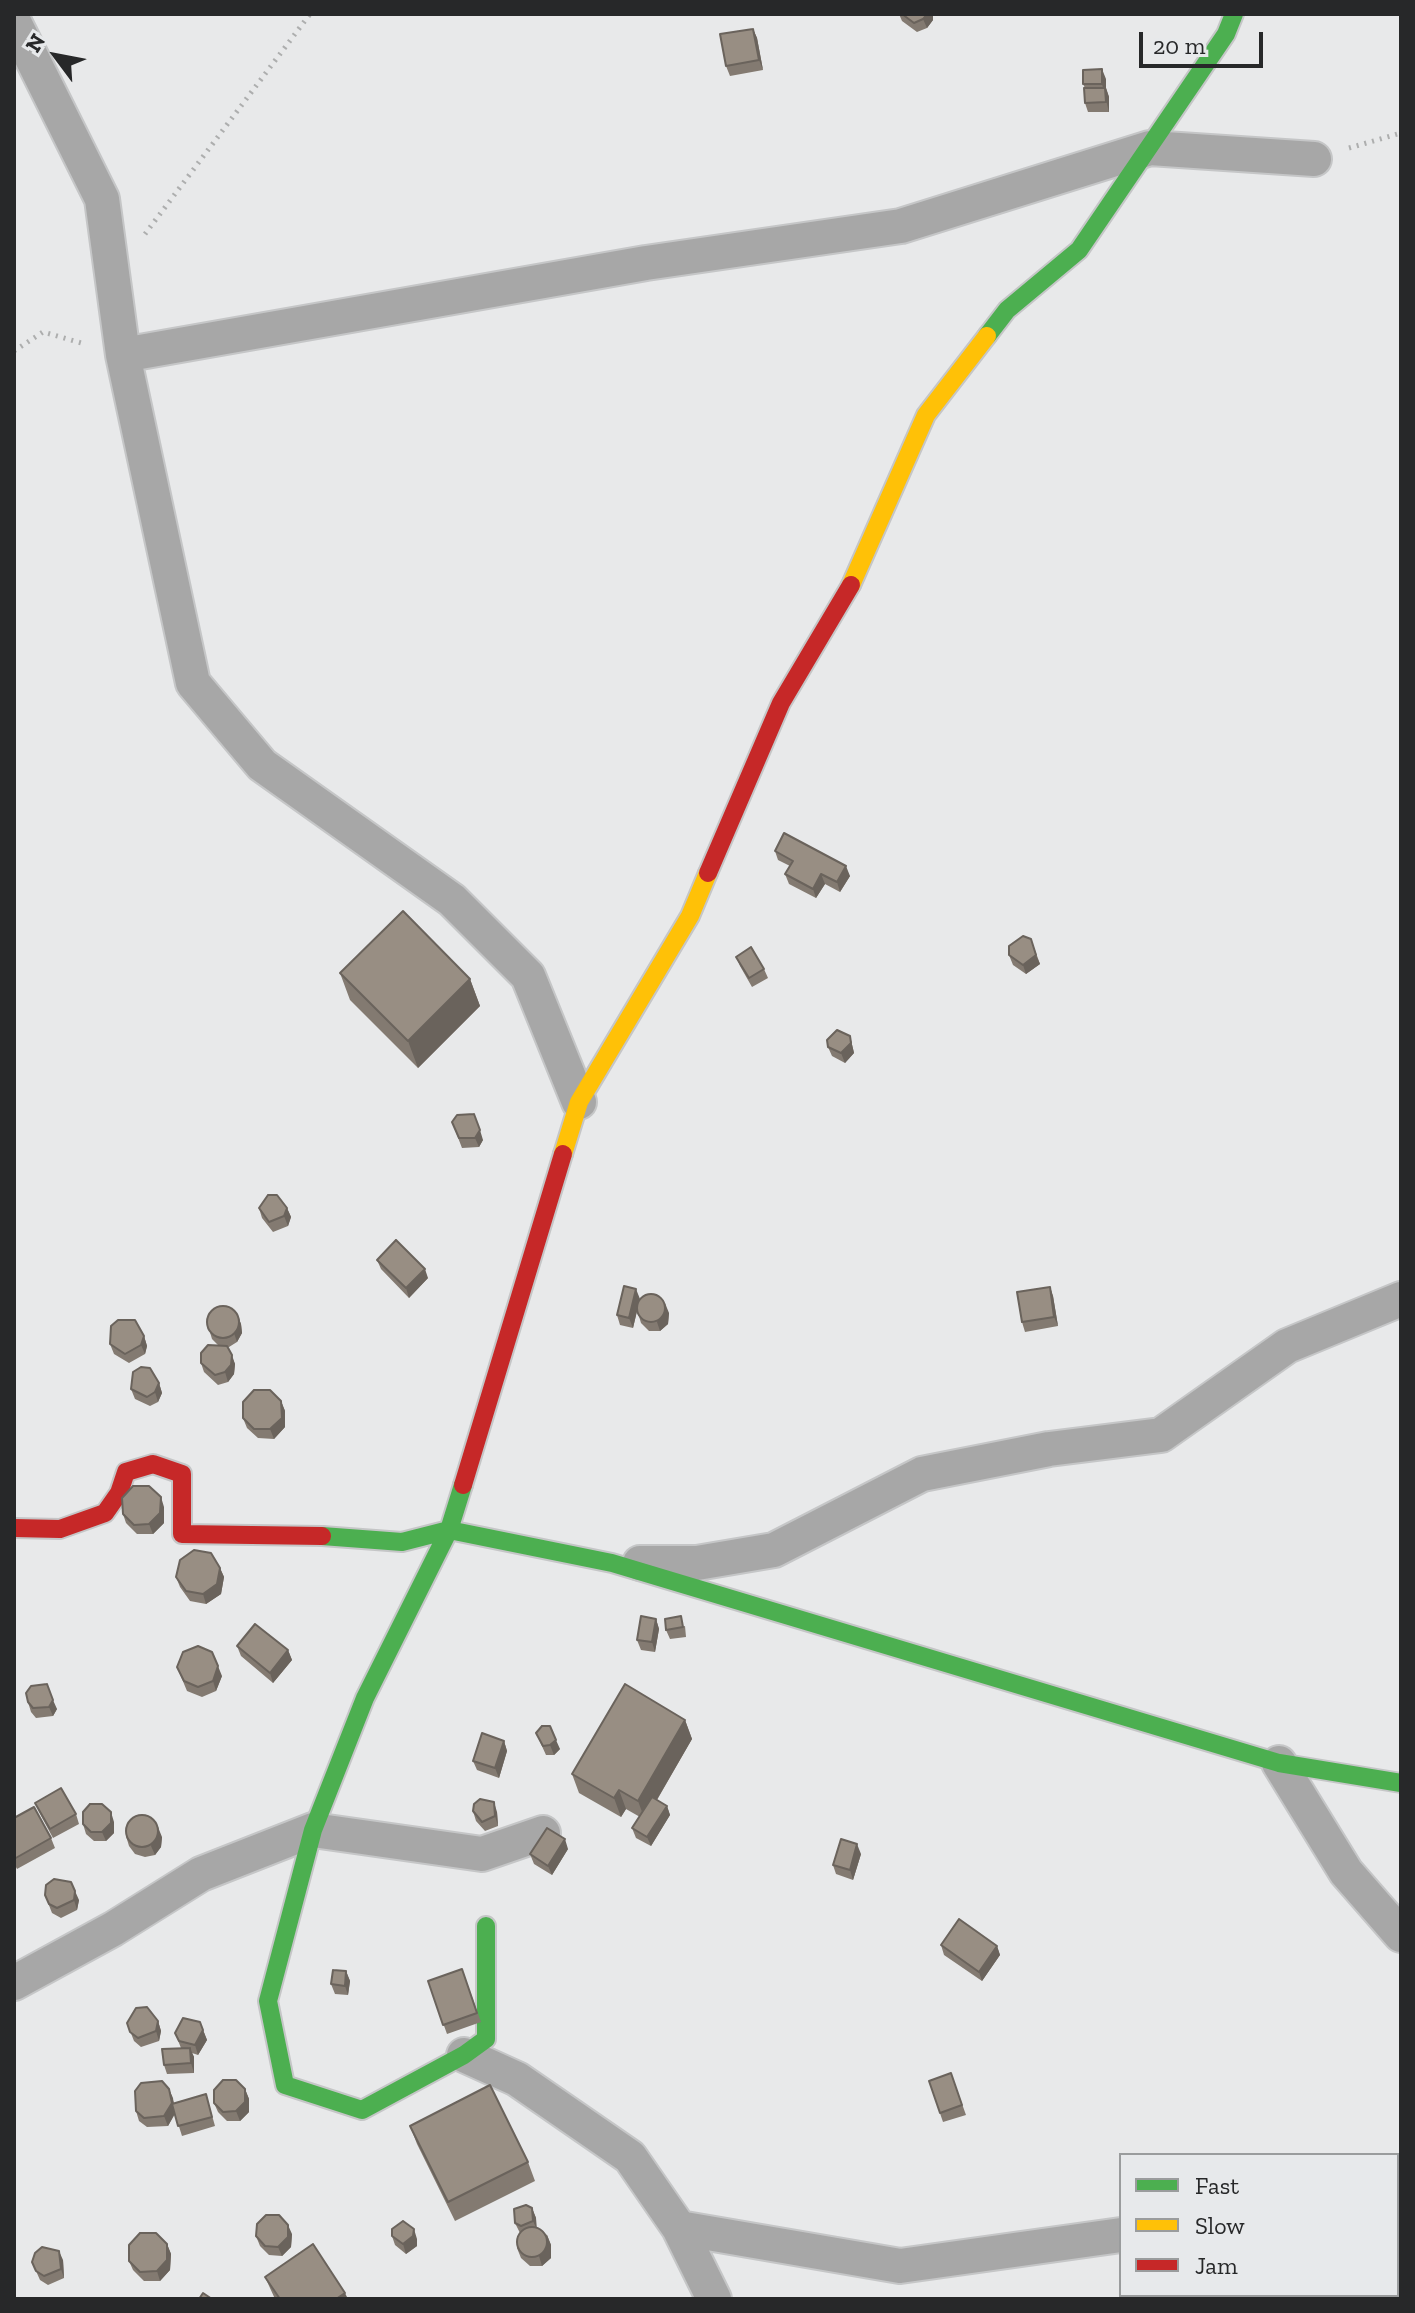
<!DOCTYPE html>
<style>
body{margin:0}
#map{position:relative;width:1415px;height:2313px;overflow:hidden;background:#e8e9ea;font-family:"Zilla Slab",serif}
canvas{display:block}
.frame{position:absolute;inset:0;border:16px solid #272829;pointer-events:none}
.legend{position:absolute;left:1119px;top:2153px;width:280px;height:144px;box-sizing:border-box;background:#e7e9eb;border:2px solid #9a9c9d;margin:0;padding:10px 14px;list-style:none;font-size:24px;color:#272829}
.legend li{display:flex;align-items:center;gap:16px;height:40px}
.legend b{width:40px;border:2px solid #9a9c9d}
.north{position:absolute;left:16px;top:16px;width:80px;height:80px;-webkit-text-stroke:6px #e7e9eb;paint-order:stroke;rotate:302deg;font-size:22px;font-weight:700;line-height:32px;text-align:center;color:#272829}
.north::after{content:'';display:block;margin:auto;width:28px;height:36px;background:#272829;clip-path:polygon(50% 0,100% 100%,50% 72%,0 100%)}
.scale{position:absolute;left:1139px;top:32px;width:124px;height:36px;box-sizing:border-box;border:4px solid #272829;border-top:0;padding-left:10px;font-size:24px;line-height:28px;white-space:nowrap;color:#272829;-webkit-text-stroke:6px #e7e9eb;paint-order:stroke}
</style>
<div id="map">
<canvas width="1415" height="2313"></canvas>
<div class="frame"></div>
<ul class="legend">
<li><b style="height:10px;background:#4caf50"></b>Fast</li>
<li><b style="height:10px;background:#ffc107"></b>Slow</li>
<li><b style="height:10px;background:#c62828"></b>Jam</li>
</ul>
<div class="north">N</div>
<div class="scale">20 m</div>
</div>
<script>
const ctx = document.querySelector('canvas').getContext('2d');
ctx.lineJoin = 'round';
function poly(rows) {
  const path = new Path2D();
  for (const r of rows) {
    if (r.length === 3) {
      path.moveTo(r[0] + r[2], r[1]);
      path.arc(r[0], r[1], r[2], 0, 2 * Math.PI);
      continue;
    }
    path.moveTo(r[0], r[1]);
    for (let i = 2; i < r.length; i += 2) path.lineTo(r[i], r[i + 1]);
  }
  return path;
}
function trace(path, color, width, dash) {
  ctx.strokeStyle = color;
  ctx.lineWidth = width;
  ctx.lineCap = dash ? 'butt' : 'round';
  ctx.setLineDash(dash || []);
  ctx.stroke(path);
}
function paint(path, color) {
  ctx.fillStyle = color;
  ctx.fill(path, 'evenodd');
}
const street = poly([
 [14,22,102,199,123,355,193,683,262,765,452,900,528,976,579,1102],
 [123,355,646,263,901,226,1150,148,1314,159],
 [640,1563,697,1563,774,1550,922,1474,1049,1449,1161,1435,1287,1346,1401,1299],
 [1279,1763,1346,1872,1401,1935],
 [14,1983,113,1929,201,1874,313,1830,482,1854,543,1833],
 [464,2055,517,2079,630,2157,679,2228,714,2299],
 [679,2228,900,2266,1121,2235]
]);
const fast = poly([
 [987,336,1007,310,1079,250,1226,34,1234,14],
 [463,1485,449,1530,365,1698,313,1830,268,2001,285,2085,362,2110,464,2055,486,2039,486,1926],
 [322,1536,402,1542,449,1530,612,1563,1279,1763,1401,1783]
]);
const slow = poly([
 [851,585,926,415,987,336],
 [563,1154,579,1102,690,916,708,873]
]);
const jam = poly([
 [708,873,781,703,851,585],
 [463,1485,563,1154],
 [14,1528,60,1529,105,1513,119,1493,126,1472,153,1464,182,1474,182,1534,322,1536]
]);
trace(street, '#c5c6c7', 38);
trace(fast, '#c5c6c7', 22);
trace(slow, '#c5c6c7', 22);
trace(jam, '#c5c6c7', 22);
trace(poly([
 [1349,148,1401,133],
 [145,234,310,14],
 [14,351,43,332,85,344]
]), '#adaeae', 5, [2, 6]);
trace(street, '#a7a7a7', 34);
trace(fast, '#4caf50', 18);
trace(slow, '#ffc107', 18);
trace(jam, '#c62828', 18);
paint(poly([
 [899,14,933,14,933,20,927,28,917,32,902,21],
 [753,29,757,38,763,70,730,76,726,66],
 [1106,79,1106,88,1109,97,1109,112,1088,112,1085,103,1085,88,1083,84],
 [775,851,850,876,840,892,825,884,816,898,789,884,785,874,790,866,778,860],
 [1031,939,1040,964,1026,974,1013,965,1009,955],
 [736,957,764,969,768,978,752,987,740,966],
 [340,973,470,979,480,1006,418,1068,350,1000],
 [850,1036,854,1053,845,1063,832,1056,828,1047],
 [452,1122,483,1140,479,1147,462,1148],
 [259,1208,287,1208,291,1217,288,1226,273,1232,262,1218],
 [377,1260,428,1278,409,1298,381,1269],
 [1050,1287,1053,1296,1058,1326,1025,1332,1022,1322],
 [640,1299,640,1300,669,1313,668,1324,660,1331,649,1331,641,1323,638,1313,638,1306,633,1328,620,1325,617,1315],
 [237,1314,241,1324,242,1333,237,1342,229,1347,227,1347,235,1364,234,1374,228,1382,218,1385,204,1372,201,1363,219,1346,212,1339,209,1329],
 [144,1336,147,1346,145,1354,129,1363,114,1354,110,1344],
 [159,1383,162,1393,158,1402,150,1406,135,1399,131,1389],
 [281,1401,285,1411,285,1427,274,1439,258,1438,247,1428,243,1418],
 [164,1507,164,1523,153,1534,137,1534,126,1523,123,1514],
 [220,1568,224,1577,221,1594,206,1604,190,1601,180,1587,176,1577],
 [656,1619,659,1629,655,1652,641,1650,637,1640],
 [685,1626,686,1637,670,1639,666,1630],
 [237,1646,288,1650,292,1660,273,1683,241,1656],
 [177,1667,222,1676,216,1691,202,1697,187,1691],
 [26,1693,57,1709,53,1716,36,1718,31,1712,28,1702],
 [685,1720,692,1739,657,1800,667,1806,670,1815,651,1846,636,1838,632,1828,640,1817,626,1809,621,1817,579,1793,572,1774],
 [536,1733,560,1749,554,1755,546,1755],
 [504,1741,507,1751,499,1778,477,1770,473,1761],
 [35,1803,76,1814,79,1824,53,1838,39,1812],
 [473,1811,497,1812,498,1826,485,1831,476,1821],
 [14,1818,51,1838,55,1848,17,1869,14,1863],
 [114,1822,114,1833,106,1841,94,1841,86,1834,83,1824],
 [126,1836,162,1837,161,1847,155,1855,145,1857,135,1854,129,1846],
 [568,1849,552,1875,534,1864,530,1854],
 [861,1854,853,1880,836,1874,833,1865],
 [45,1895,79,1900,77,1910,61,1918,52,1913],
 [941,1945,997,1946,1000,1955,982,1981,944,1955],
 [462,1969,481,2022,447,2034,428,1981],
 [346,1971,350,1981,348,1995,335,1994,331,1984],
 [158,2021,161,2031,159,2041,141,2047,134,2041,127,2023],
 [200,2022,207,2040,198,2055,192,2053,194,2057,194,2073,167,2074,164,2065,181,2048,175,2033],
 [951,2073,966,2115,943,2122,929,2081],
 [169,2089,174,2103,206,2094,215,2126,182,2136,175,2114,168,2126,147,2127,139,2121,136,2111],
 [245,2089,249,2099,249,2112,240,2121,227,2121,218,2112,214,2103],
 [410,2126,528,2162,535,2181,455,2221,417,2144],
 [532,2208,536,2218,536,2227,547,2235,551,2245,551,2258,542,2266,530,2266,521,2258,517,2248,520,2233,515,2223],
 [292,2234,291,2247,282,2256,269,2255,260,2246,256,2236],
 [392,2236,417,2239,417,2246,406,2254,395,2245],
 [167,2244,171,2254,170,2270,160,2281,144,2281,133,2270,129,2261],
 [63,2260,64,2278,48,2285,40,2280,32,2262],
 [265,2277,348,2299,275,2299]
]), '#837a71');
paint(poly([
 [927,14,933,14,933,20,927,28,923,19],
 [753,29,757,38,763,70,759,60],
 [1102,69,1106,79,1106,88,1109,97,1109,112,1102,84],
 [846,866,850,876,840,892,837,882],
 [821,874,825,884,816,898,813,889],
 [1036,955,1040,964,1026,974,1023,965],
 [470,979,480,1006,418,1068,408,1041],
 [850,1036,854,1053,845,1063,841,1053],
 [480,1130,483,1140,479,1147,475,1138],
 [287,1208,291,1217,288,1226,284,1216],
 [425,1269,428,1278,409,1298,406,1288],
 [1050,1287,1053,1296,1058,1326,1054,1317],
 [636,1289,640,1299,633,1328,629,1318],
 [665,1303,669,1313,668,1324,660,1331,657,1322],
 [237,1314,241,1324,242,1333,237,1342,234,1333],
 [144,1336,147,1346,145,1354,141,1345],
 [232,1355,235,1364,234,1374,228,1382,225,1372],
 [159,1383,162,1393,158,1402,155,1392],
 [281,1401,285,1411,285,1427,274,1439,270,1429],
 [161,1497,164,1507,164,1523,153,1534,149,1524],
 [220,1568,224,1577,221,1594,206,1604,203,1594],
 [656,1619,659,1629,655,1652,652,1642],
 [288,1650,292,1660,273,1683,270,1673],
 [218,1666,222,1676,216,1691,213,1681],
 [53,1700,57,1709,53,1716,49,1707],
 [685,1720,692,1739,645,1820,638,1801],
 [556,1740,560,1749,554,1755,550,1745],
 [504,1741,507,1751,499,1778,495,1768],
 [619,1790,626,1809,621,1817,614,1798],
 [494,1802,497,1812,498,1826,495,1816],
 [667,1806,670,1815,651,1846,647,1837],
 [111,1812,114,1822,114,1833,106,1841,102,1832],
 [158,1827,162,1837,161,1847,155,1855,151,1846],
 [565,1839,568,1849,552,1875,548,1866],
 [857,1844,861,1854,853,1880,850,1870],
 [75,1891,79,1900,77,1910,74,1900],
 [997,1946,1000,1955,982,1981,979,1972],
 [346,1971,350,1981,348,1995,345,1986],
 [158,2021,161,2031,159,2041,156,2031],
 [203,2030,207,2040,198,2055,195,2045],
 [190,2048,194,2057,194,2073,191,2063],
 [169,2089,173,2098,175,2113,168,2126,164,2116],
 [245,2089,249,2099,249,2112,240,2121,236,2111],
 [532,2208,536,2218,537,2230,533,2221],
 [288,2225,292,2234,291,2247,282,2256,278,2247],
 [414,2229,417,2239,417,2246,406,2254,403,2244],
 [547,2235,551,2245,551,2258,542,2266,539,2256],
 [167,2244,171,2254,170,2270,160,2281,157,2271],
 [59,2251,63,2260,64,2278,61,2269],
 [345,2293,348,2299,336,2299]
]), '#6a635c');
const building = poly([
 [902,14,927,14,923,19,914,23,902,14],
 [753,29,759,60,726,66,720,34,753,29],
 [1102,69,1102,84,1083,84,1083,70,1102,69],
 [1084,88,1105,88,1106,102,1085,103,1084,88],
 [784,833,846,866,837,882,821,874,813,889,785,874,793,861,775,851,784,833],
 [403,911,470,979,408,1041,340,973,403,911],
 [1023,936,1031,939,1036,955,1023,965,1009,955,1009,946,1023,936],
 [751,947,764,969,749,978,736,957,751,947],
 [837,1030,850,1036,851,1043,841,1053,828,1047,827,1040,837,1030],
 [474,1114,480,1130,475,1138,459,1138,452,1122,457,1115,474,1114],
 [268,1195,277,1195,287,1208,284,1216,269,1222,259,1208,268,1195],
 [396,1240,425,1269,406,1288,377,1260,396,1240],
 [624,1286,636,1289,629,1318,617,1315,624,1286],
 [1050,1287,1054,1317,1022,1322,1017,1292,1050,1287],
 [651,1308,14],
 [223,1322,16],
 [118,1320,135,1320,144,1336,141,1345,125,1354,110,1344,111,1326,118,1320],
 [208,1345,227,1346,232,1355,231,1365,225,1372,215,1375,201,1363,201,1353,208,1345],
 [141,1367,150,1368,159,1383,155,1392,147,1397,131,1389,133,1372,141,1367],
 [254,1390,270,1390,281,1401,282,1418,270,1429,254,1429,243,1418,243,1402,254,1390],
 [133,1486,149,1486,161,1497,160,1513,149,1524,134,1525,123,1514,122,1498,133,1486],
 [194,1550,211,1553,220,1568,217,1584,203,1594,186,1591,176,1577,180,1560,194,1550],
 [641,1616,656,1619,652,1642,637,1640,641,1616],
 [681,1616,683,1627,666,1630,665,1619,681,1616],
 [255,1624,288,1650,270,1673,237,1646,255,1624],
 [198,1646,212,1652,218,1666,213,1681,198,1687,184,1681,177,1667,183,1652,198,1646],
 [47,1684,53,1700,49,1707,33,1708,28,1702,26,1693,31,1686,47,1684],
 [625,1684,685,1720,638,1801,619,1790,614,1798,572,1774,625,1684],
 [542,1726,550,1726,556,1740,550,1745,543,1746,536,1733,542,1726],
 [482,1733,504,1741,495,1768,473,1761,482,1733],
 [61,1788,76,1814,50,1829,35,1803,61,1788],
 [652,1797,667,1806,647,1837,632,1828,652,1797],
 [480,1799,494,1802,495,1816,482,1822,473,1811,474,1804,480,1799],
 [90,1804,102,1804,111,1812,111,1823,102,1832,91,1832,83,1824,83,1812,90,1804],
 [34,1807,51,1838,14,1859,14,1818,34,1807],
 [142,1831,16],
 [547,1828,565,1839,548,1866,530,1854,547,1828],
 [841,1839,857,1844,850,1870,833,1865,841,1839],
 [54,1879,71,1882,75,1891,74,1900,57,1908,49,1904,45,1895,46,1885,54,1879],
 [959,1919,997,1946,979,1972,941,1945,959,1919],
 [462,1969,477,2013,443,2025,428,1981,462,1969],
 [333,1970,346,1971,345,1986,331,1984,333,1970],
 [147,2007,158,2021,156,2031,138,2038,130,2032,127,2023,136,2008,147,2007],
 [183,2018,200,2022,203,2030,195,2045,179,2041,175,2033,183,2018],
 [190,2048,191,2063,164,2065,162,2049,190,2048],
 [951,2073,962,2105,940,2113,929,2081,951,2073],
 [223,2080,236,2080,245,2089,245,2102,236,2111,223,2112,214,2103,214,2090,223,2080],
 [162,2081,169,2089,172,2103,164,2116,144,2118,136,2111,135,2091,141,2083,162,2081],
 [490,2085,528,2162,448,2202,410,2126,490,2085],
 [206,2094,212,2117,178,2126,172,2104,206,2094],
 [526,2205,532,2208,533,2221,521,2226,515,2223,514,2209,526,2205],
 [266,2215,279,2215,288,2225,288,2237,278,2247,265,2246,256,2236,257,2224,266,2215],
 [403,2221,414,2229,413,2236,403,2244,392,2236,392,2229,403,2221],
 [532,2242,15],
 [140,2233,156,2233,167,2244,167,2260,157,2271,140,2272,129,2261,129,2245,140,2233],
 [313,2244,345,2293,336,2299,280,2299,265,2277,313,2244],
 [42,2247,59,2251,61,2269,44,2276,36,2271,32,2262,35,2253,42,2247],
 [203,2293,212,2299,199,2299,203,2293]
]);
paint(building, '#988e83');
trace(building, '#6a635c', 2);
</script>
